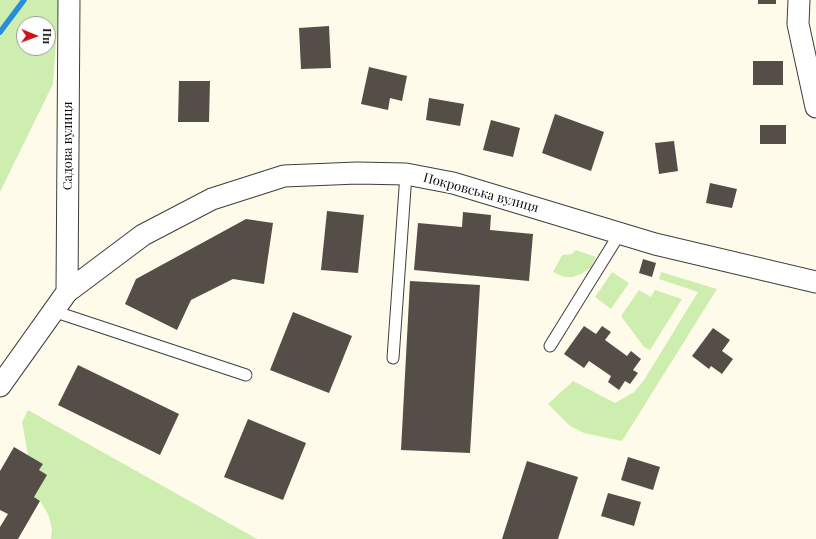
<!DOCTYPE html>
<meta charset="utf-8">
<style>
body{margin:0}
#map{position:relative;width:816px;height:539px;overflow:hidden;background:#fffbea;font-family:"Playfair Display",serif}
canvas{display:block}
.north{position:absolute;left:16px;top:16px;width:40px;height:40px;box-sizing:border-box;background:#fff;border:1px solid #9d9d9d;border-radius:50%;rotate:91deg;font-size:11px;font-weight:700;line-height:16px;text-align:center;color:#0b0b0b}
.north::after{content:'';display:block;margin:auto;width:14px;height:18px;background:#c91519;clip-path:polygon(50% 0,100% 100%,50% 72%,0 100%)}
</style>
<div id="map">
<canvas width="816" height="539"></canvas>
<div class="north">Пн</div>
</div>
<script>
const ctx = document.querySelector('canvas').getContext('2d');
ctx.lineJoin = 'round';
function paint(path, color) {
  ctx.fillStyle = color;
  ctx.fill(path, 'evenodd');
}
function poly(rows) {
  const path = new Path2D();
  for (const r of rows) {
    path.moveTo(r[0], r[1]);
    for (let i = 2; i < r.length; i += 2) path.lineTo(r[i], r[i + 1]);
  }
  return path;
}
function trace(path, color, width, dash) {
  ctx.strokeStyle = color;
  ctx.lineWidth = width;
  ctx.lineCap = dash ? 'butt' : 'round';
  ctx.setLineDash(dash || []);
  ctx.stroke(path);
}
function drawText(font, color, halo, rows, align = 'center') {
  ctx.font = font + ' "Playfair Display",serif';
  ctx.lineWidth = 4;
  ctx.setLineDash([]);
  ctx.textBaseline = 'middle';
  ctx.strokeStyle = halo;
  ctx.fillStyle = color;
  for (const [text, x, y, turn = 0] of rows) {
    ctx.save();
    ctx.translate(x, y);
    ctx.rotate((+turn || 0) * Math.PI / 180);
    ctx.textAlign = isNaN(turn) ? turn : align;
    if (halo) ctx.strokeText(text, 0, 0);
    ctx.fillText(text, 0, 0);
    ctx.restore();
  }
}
paint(poly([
 [0,0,59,0,53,84,0,192],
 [24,24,48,24,48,48,24,48],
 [576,250,596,257,591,267,583,273,573,277,564,277,553,272,562,255,572,254],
 [612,272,629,283,611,309,595,297],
 [661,272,717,289,622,441,584,433,570,426,548,404,573,381,615,403,634,392,644,380,698,292,659,279],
 [639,290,651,297,655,290,682,299,650,350,644,347,621,316],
 [28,410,257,539,51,539,52,529,48,514,40,501,34,497,39,470,43,464,28,455,22,422]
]), '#ceeeaf');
trace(poly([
 [0,32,24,0]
]), '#278edc', 5.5);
paint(poly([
 [758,0,776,0,776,4,758,4],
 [329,26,331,68,301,69,299,28],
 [753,61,783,61,783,85,753,85],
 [369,67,407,76,402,101,390,98,388,110,361,104],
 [179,81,210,81,209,122,178,122],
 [429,98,464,104,460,126,426,120],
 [555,114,604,132,591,171,542,153],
 [491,120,520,128,513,157,483,150],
 [760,125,786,125,786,144,760,144],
 [674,141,678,171,659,174,655,143],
 [710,183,737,189,732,208,706,203],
 [327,211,364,215,358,273,321,270],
 [463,212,491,215,490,230,533,234,529,281,414,270,418,223,462,227],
 [246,219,273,223,264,284,233,279,191,300,177,330,125,304,136,279],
 [643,259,656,263,652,277,639,273],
 [410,281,480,285,470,453,401,450],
 [293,312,352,336,329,393,270,370],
 [584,326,596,334,602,326,611,332,605,340,627,356,631,351,641,359,633,370,638,373,630,384,625,381,619,390,608,382,611,376,589,361,584,368,564,354],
 [713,328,730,340,722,351,733,359,722,374,711,366,709,369,692,356],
 [78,365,179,414,160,455,58,405],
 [248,419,306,443,283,500,224,477],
 [14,447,43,464,39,470,47,475,34,497,40,501,18,539,0,539,0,527,8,514,0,510,0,471],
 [628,457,660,467,653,490,621,480],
 [527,461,578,477,558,539,502,539],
 [608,493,641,502,634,526,601,516]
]), '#554d47');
const service = poly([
 [53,311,246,375],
 [550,346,620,233],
 [393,358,406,174]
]);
const minor = poly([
 [799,0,798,24,816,107],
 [67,292,69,0],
 [0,386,67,292,143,235,212,199,284,176,357,173,406,174,453,183,655,244,816,282]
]);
trace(service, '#3e3e3e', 13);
trace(minor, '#3e3e3e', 23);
trace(service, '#fff', 11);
trace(minor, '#fff', 21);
drawText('13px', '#0b0b0b', '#fff', [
 ["Садова вулиця",68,146,-90],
 ["Покровська вулиця",481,193,15]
]);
</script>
